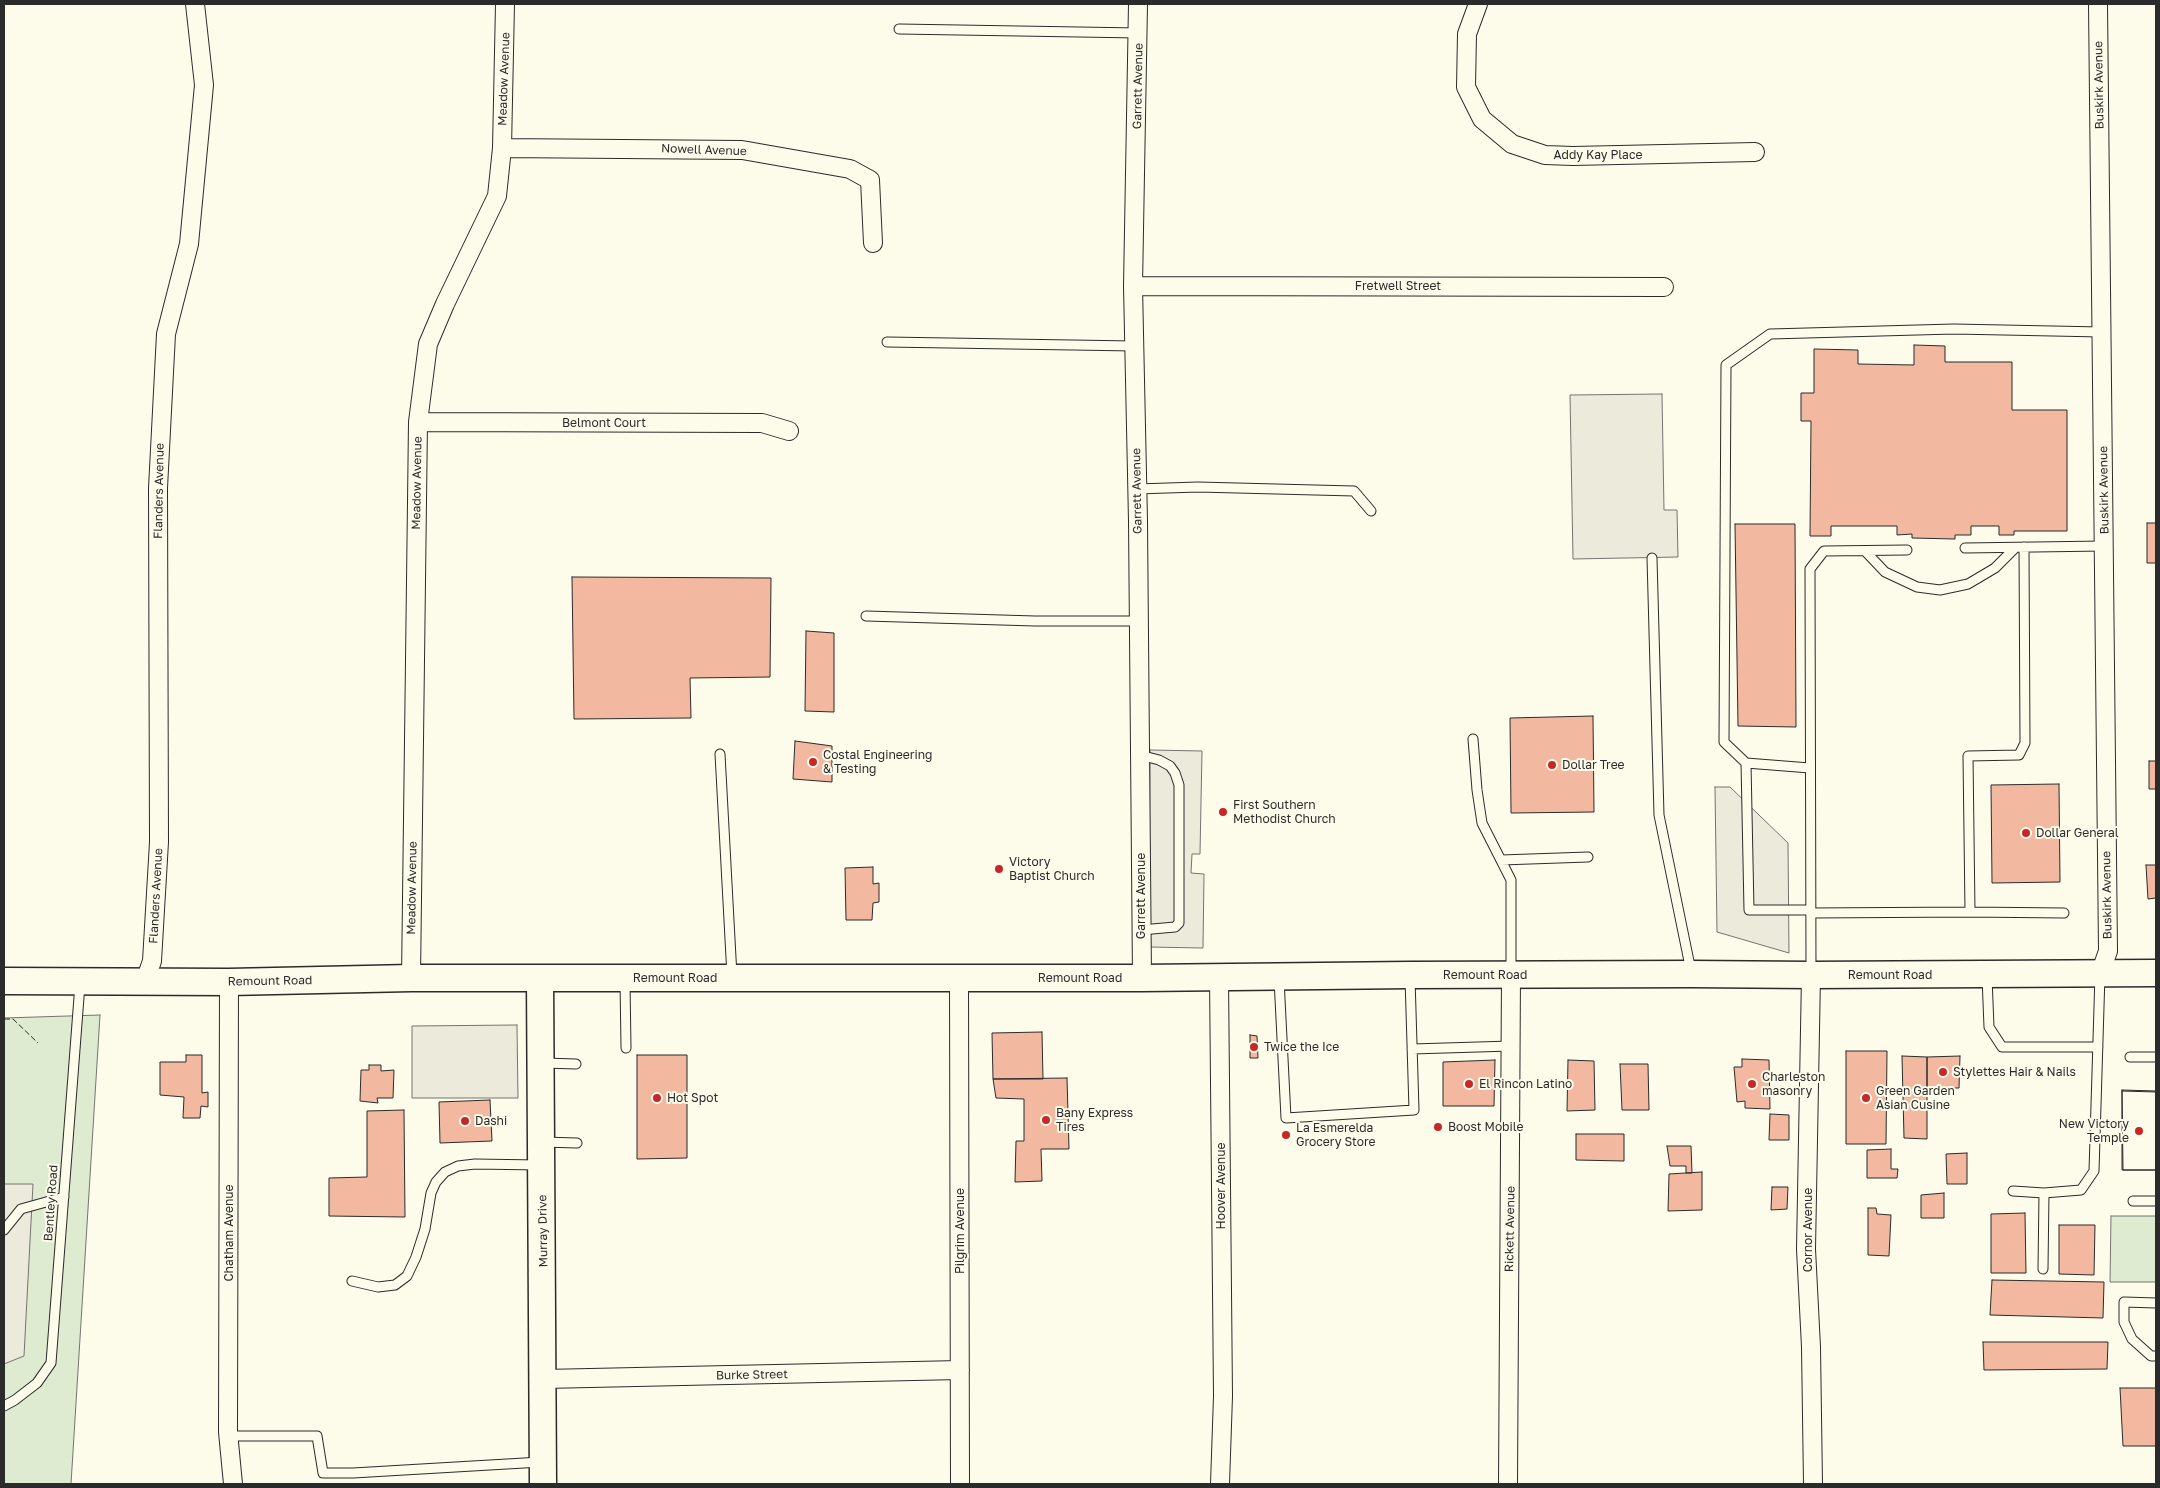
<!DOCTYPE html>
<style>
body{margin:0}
#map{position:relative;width:2160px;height:1488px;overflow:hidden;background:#fdfbea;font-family:"Golos Text",sans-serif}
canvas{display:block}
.frame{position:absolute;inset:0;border:5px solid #2b2b2b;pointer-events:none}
</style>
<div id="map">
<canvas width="2160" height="1488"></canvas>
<div class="frame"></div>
</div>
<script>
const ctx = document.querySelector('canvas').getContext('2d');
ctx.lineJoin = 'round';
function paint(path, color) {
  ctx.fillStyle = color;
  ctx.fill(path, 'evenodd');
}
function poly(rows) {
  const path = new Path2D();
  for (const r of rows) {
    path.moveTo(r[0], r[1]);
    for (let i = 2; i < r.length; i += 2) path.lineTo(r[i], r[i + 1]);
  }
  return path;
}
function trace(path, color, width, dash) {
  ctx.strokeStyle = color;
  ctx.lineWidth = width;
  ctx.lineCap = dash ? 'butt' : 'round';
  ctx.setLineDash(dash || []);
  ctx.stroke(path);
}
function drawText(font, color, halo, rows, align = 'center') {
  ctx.font = font + ' "Golos Text",sans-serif';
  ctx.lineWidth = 4;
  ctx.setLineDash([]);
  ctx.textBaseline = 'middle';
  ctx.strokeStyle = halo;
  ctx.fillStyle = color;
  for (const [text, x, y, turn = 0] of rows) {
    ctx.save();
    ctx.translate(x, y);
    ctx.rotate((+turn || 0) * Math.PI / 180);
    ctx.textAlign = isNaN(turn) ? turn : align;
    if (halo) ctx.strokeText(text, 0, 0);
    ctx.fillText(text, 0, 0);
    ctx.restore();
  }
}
const green = poly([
 [100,1015,71,1484,4,1484,4,1018,100,1015],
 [2111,1216,2156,1216,2156,1282,2110,1282,2111,1216]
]);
paint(green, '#deebd1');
trace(green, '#74746e', 1);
const parking = poly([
 [1662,394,1664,510,1677,510,1678,557,1573,559,1570,395,1662,394],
 [1150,750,1202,751,1200,854,1192,854,1191,873,1204,874,1203,948,1149,947,1150,750],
 [1715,787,1730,787,1788,843,1789,953,1717,932,1715,787],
 [517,1025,518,1098,412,1098,412,1026,517,1025],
 [4,1184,33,1184,24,1356,4,1364,4,1184]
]);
paint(parking, '#eceadb');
trace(parking, '#74746e', 1);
const building = poly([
 [1914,345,1945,346,1945,362,2012,362,2012,410,2067,410,2067,531,2014,531,2014,535,1999,535,1999,526,1971,526,1971,535,1955,535,1955,539,1912,538,1912,534,1897,535,1897,526,1831,526,1831,536,1810,536,1811,421,1801,421,1801,393,1814,393,1814,349,1858,350,1858,364,1914,365,1914,345],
 [2147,523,2156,523,2156,563,2147,563,2147,523],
 [1735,524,1795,524,1796,727,1738,726,1735,524],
 [572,577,771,578,770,677,690,678,691,718,574,719,572,577],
 [806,631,834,633,834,712,805,711,806,631],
 [1593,716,1594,812,1511,813,1510,718,1593,716],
 [795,741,832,746,832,782,793,779,795,741],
 [2149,761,2156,761,2156,789,2149,789,2149,761],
 [2059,784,2060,882,1992,883,1991,785,2059,784],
 [2146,865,2156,865,2156,898,2148,899,2146,865],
 [873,867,873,884,879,883,879,902,873,903,872,920,846,920,845,868,873,867],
 [1042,1032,1043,1079,993,1079,992,1033,1042,1032],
 [1250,1035,1257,1036,1258,1058,1250,1058,1250,1035],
 [1846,1051,1887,1051,1886,1144,1846,1144,1846,1051],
 [186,1055,202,1055,202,1093,208,1092,208,1107,201,1106,200,1118,183,1118,184,1097,160,1095,160,1062,186,1062,186,1055],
 [637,1055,687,1055,687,1158,637,1159,637,1055],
 [1902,1056,1927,1057,1927,1139,1904,1138,1902,1056],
 [1960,1056,1959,1088,1938,1088,1937,1093,1927,1094,1927,1057,1960,1056],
 [1742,1059,1769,1060,1770,1109,1745,1108,1745,1101,1737,1102,1734,1067,1742,1067,1742,1059],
 [1495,1060,1494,1106,1443,1106,1443,1062,1495,1060],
 [1568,1060,1594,1061,1595,1110,1567,1111,1568,1060],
 [1620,1064,1648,1064,1649,1110,1622,1110,1620,1064],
 [369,1065,381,1065,381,1071,394,1070,393,1098,377,1098,378,1103,360,1101,361,1070,369,1070,369,1065],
 [1067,1078,1069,1149,1041,1149,1042,1181,1015,1182,1016,1141,1024,1141,1024,1099,996,1098,993,1079,1067,1078],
 [2122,1090,2156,1091,2156,1170,2123,1170,2122,1090],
 [2122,1091,2156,1092,2156,1170,2122,1170,2122,1091],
 [490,1100,492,1141,440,1143,439,1102,490,1100],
 [404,1110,405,1217,329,1216,329,1178,367,1177,367,1111,404,1110],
 [1770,1114,1789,1115,1789,1140,1769,1140,1770,1114],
 [1576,1134,1624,1134,1624,1161,1576,1160,1576,1134],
 [1667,1146,1691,1146,1692,1173,1686,1173,1686,1166,1670,1166,1667,1146],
 [1891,1149,1891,1169,1898,1169,1897,1178,1867,1178,1867,1150,1891,1149],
 [1967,1153,1967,1184,1947,1184,1946,1154,1967,1153],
 [1702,1172,1702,1210,1668,1211,1669,1174,1702,1172],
 [1772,1187,1788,1187,1787,1209,1771,1210,1772,1187],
 [1944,1193,1944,1218,1921,1218,1921,1195,1944,1193],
 [1868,1208,1876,1208,1877,1214,1891,1215,1889,1256,1868,1255,1868,1208],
 [2025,1213,2026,1273,1991,1273,1991,1214,2025,1213],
 [2059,1225,2095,1225,2094,1275,2059,1274,2059,1225],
 [1992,1280,2104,1282,2103,1318,1990,1315,1992,1280],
 [1983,1342,2108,1342,2107,1369,1984,1370,1983,1342],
 [2120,1388,2156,1388,2156,1446,2123,1446,2120,1388]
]);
paint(building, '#f2b8a0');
trace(building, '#2b2b2b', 1);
const lane = poly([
 [899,29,1139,33],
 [887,342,1134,346],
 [1137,489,1198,487,1354,491,1371,511],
 [1965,548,2104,546],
 [1865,551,1885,572,1917,587,1940,590,1968,584,1995,568,2015,548],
 [1652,558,1659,815,1691,971],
 [866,616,1035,621,1139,621],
 [1473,739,1477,790,1482,823,1511,880,1511,972],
 [720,754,732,976],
 [1140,755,1159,760,1170,766,1175,773,1179,785,1179,923,1175,927,1141,930],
 [1746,763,1749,910,1811,910],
 [1810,768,1746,763,1724,742,1726,365,1770,334,1954,329,2102,332],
 [1501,860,1588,857],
 [1970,912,2064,913],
 [1811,913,1970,912,1968,756,2019,755,2025,743,2024,547],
 [1811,973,1810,569,1824,551,1907,550],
 [1987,977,1989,1027,2002,1047,2098,1047],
 [1279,979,1286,1118,1414,1110,1410,978],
 [625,981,626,1048],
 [1412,1049,1511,1046],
 [2130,1057,2156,1057],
 [544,1063,576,1064],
 [542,1142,577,1143],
 [2013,1191,2044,1193,2081,1190,2094,1171,2100,974],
 [2133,1201,2156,1201],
 [4,1230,21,1209,64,1197],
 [2043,1269,2044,1193],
 [352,1281,378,1287,395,1285,407,1276,416,1257,425,1229,431,1193,436,1182,445,1172,458,1166,475,1164,539,1165],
 [2156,1303,2124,1302,2124,1322,2132,1339,2151,1356,2156,1356],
 [4,1406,15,1400,37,1383,51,1363,80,984],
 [229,1436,317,1436,323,1473,353,1473,541,1462]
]);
const street = poly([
 [1138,4,1133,286,1138,521,1142,978],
 [1478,4,1467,34,1466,87,1482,119,1512,144,1545,155,1573,156,1755,152],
 [2098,4,2108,951,2100,974],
 [502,148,742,150,850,169,870,180,873,243],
 [1133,286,1664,287],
 [418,422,762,423,789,431],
 [1811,975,1806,1249,1811,1347,1813,1484],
 [1219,977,1223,1396,1220,1484],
 [411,978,418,422,428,344,445,304,497,196,502,148,505,4],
 [959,979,960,1484],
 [145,981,152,961,159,842,158,488,166,334,189,244,204,85,195,4],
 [229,982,228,1432,233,1484],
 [544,1379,960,1370],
 [1508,1484,1511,975]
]);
const secondary = poly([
 [540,978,543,1484],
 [4,981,229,982,411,978,1142,978,1410,975,1691,974,1811,975,2156,973]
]);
trace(lane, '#2b2b2b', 11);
trace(street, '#2b2b2b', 20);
trace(secondary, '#2b2b2b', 29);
trace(lane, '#fdfbea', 9);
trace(street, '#fdfbea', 18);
trace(secondary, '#fdfbea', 26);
trace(poly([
 [4,1019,13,1019,38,1043]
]), '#2b2b2b', 1, [6, 2.5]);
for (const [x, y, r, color] of [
 [813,762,5,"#c62828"],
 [1552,765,5,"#c62828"],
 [1223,812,5,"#c62828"],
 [2026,833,5,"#c62828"],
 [999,869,5,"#c62828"],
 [1254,1047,5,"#c62828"],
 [1943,1072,5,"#c62828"],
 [1469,1084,5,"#c62828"],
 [1752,1084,5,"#c62828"],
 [657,1098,5,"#c62828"],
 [1866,1098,5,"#c62828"],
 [1046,1120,5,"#c62828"],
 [465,1121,5,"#c62828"],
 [1438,1127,5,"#c62828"],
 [2139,1131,5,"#c62828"],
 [1286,1135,5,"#c62828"]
]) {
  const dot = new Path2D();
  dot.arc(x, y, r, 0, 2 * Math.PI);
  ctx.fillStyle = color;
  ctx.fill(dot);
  trace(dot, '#fdfbea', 2);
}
drawText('12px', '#2b2b2b', '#fdfbea', [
 ["Meadow Avenue",504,79,-88],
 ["Buskirk Avenue",2099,85,-91],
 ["Garrett Avenue",1138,86,-89],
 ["Nowell Avenue",704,150,2],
 ["Addy Kay Place",1598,155],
 ["Fretwell Street",1398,286],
 ["Belmont Court",604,423],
 ["Meadow Avenue",417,483,-89],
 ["Buskirk Avenue",2104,490,-91],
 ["Flanders Avenue",159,491,-89],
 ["Garrett Avenue",1137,491,-91],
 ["Meadow Avenue",412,888,-89],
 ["Buskirk Avenue",2107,895,-91],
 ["Flanders Avenue",156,896,-87],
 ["Garrett Avenue",1141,896,-90],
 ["Remount Road",1485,975],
 ["Remount Road",1890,975],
 ["Remount Road",675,978],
 ["Remount Road",1080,978],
 ["Remount Road",270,981,-1],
 ["Hoover Avenue",1221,1186,-90],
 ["Bentley Road",51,1203,-86],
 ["Rickett Avenue",1510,1229,-89],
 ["Cornor Avenue",1808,1230,-90],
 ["Murray Drive",543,1231,-91],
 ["Pilgrim Avenue",960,1231,-90],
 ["Chatham Avenue",229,1233,-90],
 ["Burke Street",752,1375,-1]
]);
drawText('12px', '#2b2b2b', '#fdfbea', [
 ["Costal Engineering",823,755],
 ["& Testing",823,769],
 ["Dollar Tree",1562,765],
 ["First Southern",1233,805],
 ["Methodist Church",1233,819],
 ["Dollar General",2036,833],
 ["Victory",1009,862],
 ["Baptist Church",1009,876],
 ["Twice the Ice",1264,1047],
 ["Stylettes Hair & Nails",1953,1072],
 ["Charleston",1762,1077],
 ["masonry",1762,1091],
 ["El Rincon Latino",1479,1084],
 ["Green Garden",1876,1091],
 ["Asian Cusine",1876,1105],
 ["Hot Spot",667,1098],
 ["Bany Express",1056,1113],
 ["Tires",1056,1127],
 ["Dashi",475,1121],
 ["New Victory",2129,1124,"right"],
 ["Temple",2129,1138,"right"],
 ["Boost Mobile",1448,1127],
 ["La Esmerelda",1296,1128],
 ["Grocery Store",1296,1142]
], 'left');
</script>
